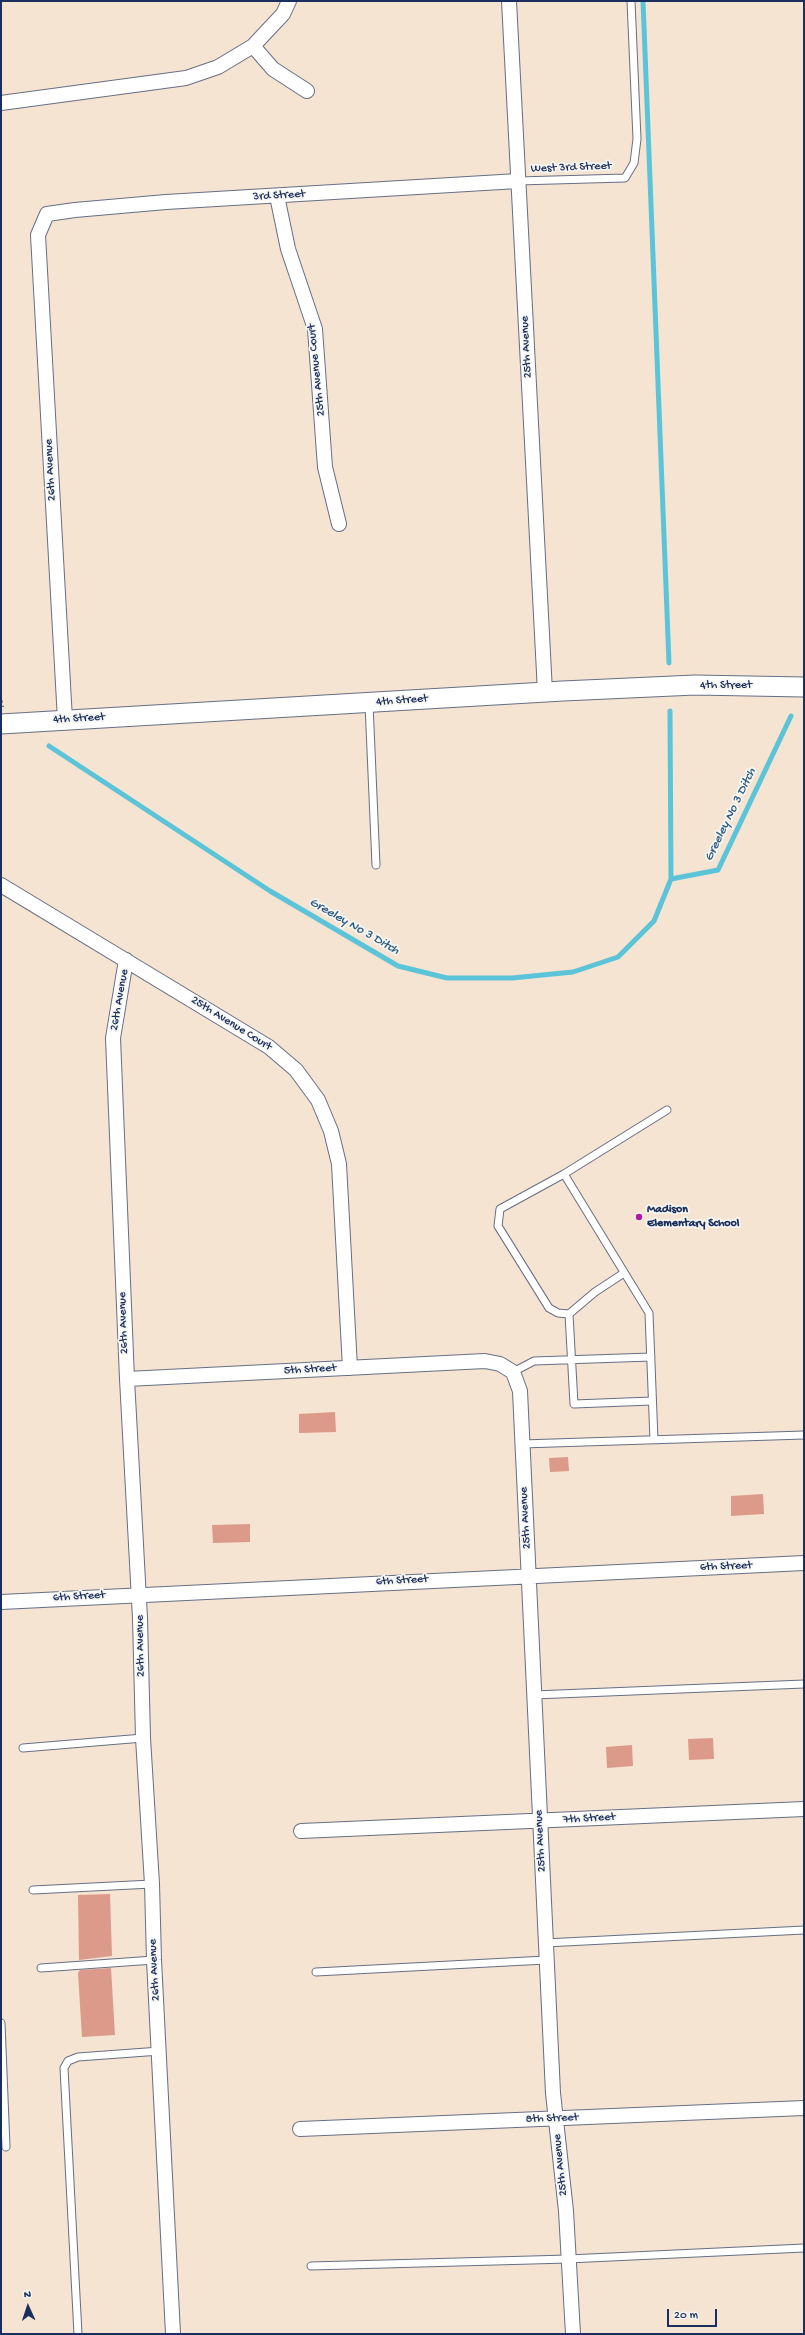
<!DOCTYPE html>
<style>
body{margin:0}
#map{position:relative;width:805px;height:2335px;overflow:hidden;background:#f5e4d1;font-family:"Gochi Hand",sans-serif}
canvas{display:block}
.frame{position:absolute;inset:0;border:2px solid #1b2f5e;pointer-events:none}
.north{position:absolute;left:8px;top:2287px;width:40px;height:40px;-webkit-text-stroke:3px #f6f6f2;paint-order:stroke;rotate:357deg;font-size:11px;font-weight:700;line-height:16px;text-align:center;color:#1b2f5e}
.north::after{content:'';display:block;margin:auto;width:14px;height:18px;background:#1b2f5e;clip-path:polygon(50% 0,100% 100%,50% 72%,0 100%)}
.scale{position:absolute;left:667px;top:2309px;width:50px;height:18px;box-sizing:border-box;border:2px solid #1b2f5e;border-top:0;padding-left:5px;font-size:12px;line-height:14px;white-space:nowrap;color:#1b2f5e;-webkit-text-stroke:3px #f6f6f2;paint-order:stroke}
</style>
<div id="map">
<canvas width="805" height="2335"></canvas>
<div class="frame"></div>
<div class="north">N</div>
<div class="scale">20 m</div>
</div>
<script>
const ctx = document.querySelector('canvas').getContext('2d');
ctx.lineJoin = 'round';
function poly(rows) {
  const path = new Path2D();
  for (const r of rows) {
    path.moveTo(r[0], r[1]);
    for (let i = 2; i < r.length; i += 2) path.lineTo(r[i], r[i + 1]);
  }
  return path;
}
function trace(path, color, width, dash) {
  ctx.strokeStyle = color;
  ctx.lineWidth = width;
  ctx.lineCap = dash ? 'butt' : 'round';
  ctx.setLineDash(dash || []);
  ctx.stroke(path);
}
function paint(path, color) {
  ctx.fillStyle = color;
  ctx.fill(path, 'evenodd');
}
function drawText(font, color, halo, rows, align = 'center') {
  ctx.font = font + ' "Gochi Hand",sans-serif';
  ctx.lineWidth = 3.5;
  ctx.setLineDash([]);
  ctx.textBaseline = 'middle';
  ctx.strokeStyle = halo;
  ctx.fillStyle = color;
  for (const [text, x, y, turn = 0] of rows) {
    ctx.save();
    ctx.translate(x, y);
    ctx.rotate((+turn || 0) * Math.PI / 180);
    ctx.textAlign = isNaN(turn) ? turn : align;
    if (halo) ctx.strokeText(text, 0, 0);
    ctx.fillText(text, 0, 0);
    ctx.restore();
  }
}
trace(poly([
 [643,1,669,663],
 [670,711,671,879],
 [49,746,270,891,398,966,447,978,512,978,573,972,618,957,654,921,671,879,718,870,791,716]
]), '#5cc4d8', 5);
paint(poly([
 [335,1412,336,1432,299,1433,299,1414],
 [568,1457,569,1471,550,1472,549,1458],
 [763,1494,764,1514,731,1516,731,1496],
 [250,1524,250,1542,213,1543,212,1525],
 [713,1738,714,1759,689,1760,688,1739],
 [632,1745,633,1766,607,1768,606,1747],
 [110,1894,112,1956,79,1960,78,1895],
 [111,1968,115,2035,82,2037,78,1973,80,1970]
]), '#db9a8a');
const service = poly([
 [518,181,625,178,634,163,637,139,631,1],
 [369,704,376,865],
 [564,1174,500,1209,498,1226,549,1308,558,1313,569,1314,595,1292,624,1273],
 [569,1314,574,1404,652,1401],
 [513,1372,534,1361,651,1357],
 [654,1440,649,1313,564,1174,667,1110],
 [522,1444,804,1435],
 [534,1695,804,1684],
 [23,1748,143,1738],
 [33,1890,152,1884],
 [545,1943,804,1930],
 [41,1968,154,1960],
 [316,1972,546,1960],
 [1,2023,6,2147],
 [311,2266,568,2259,804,2248],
 [78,2334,64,2068,68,2061,78,2057,160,2051]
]);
const minor = poly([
 [509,1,545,692],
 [253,46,273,69,307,91],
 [1,103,186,78,218,67,253,46,283,14,289,1],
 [277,196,288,249,315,329,325,467,339,524],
 [65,720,38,235,47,214,75,210,166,202,518,181],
 [1,885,269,1047,296,1070,318,1100,331,1131,339,1164,350,1368],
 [126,960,113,1038,127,1379,140,1618,143,1738,152,1884,154,1960,173,2334],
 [127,1379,485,1361,500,1364,513,1372,520,1391,553,2093,566,2211,573,2334],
 [1,1602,804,1563],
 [301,1831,804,1809],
 [300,2129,804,2108]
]);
const secondary = poly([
 [1,724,563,691,695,685,804,687]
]);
trace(service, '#676e86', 9);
trace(minor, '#676e86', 16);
trace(secondary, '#676e86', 21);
trace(poly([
 [1,700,3,707]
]), '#676e86', 2.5, [3, 3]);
trace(service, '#fff', 7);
trace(minor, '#fff', 14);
trace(secondary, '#fff', 19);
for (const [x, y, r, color] of [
 [639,1217,4,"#b5179e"]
]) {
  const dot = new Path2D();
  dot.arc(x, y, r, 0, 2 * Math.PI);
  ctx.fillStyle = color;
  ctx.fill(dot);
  trace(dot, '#f6f6f2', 1.5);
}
drawText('12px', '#1b2f5e', '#f6f6f2', [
 ["West 3rd Street",571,168,-2],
 ["3rd Street",279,196,-3],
 ["25th Avenue",527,347,-93],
 ["25th Avenue Court",317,370,-96],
 ["26th Avenue",51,470,-93],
 ["4th Street",726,686],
 ["4th Street",402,701,-4],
 ["4th Street",79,719,-3],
 ["26th Avenue",120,1000,-80],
 ["25th Avenue Court",231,1024,32],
 ["26th Avenue",124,1323,-92],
 ["5th Street",310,1370,-3],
 ["25th Avenue",526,1518,-93],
 ["6th Street",726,1567,-2],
 ["6th Street",402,1581,-3],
 ["6th Street",79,1597,-3],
 ["26th Avenue",141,1646,-91],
 ["7th Street",589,1819,-3],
 ["25th Avenue",541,1841,-93],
 ["26th Avenue",155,1970,-93],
 ["8th Street",552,2119,-2],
 ["25th Avenue",561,2165,-96]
]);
drawText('bold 12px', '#1b2f5e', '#f6f6f2', [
 ["Madison",647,1210],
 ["Elementary School",647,1224]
], 'left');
drawText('italic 13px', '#2e5c83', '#f6f6f2', [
 ["Greeley No 3 Ditch",731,815,-64],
 ["Greeley No 3 Ditch",354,927,30]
]);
</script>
